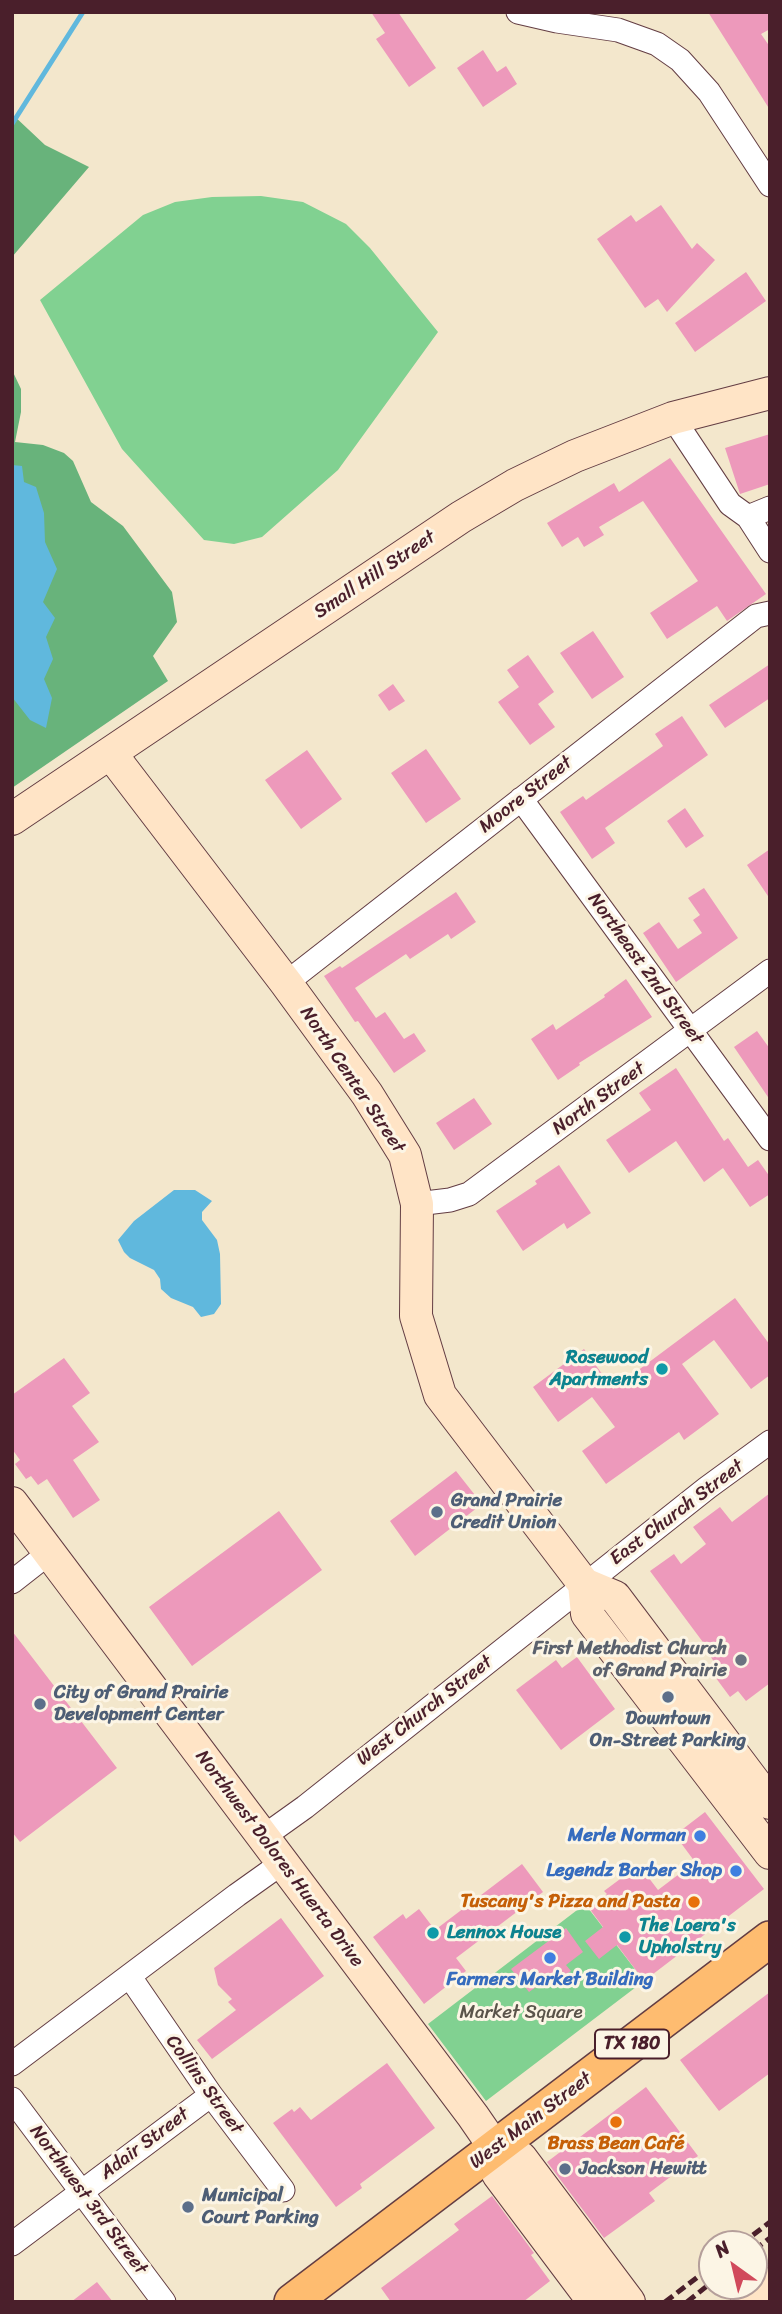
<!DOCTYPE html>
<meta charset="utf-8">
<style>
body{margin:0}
#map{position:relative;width:782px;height:2314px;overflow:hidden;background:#f3e7cc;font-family:Sriracha,sans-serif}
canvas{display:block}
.frame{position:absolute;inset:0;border:14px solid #4a1f2b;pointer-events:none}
.north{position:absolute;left:698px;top:2230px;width:70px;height:70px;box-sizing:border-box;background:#fcf5e5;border:2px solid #b59f9b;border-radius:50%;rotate:326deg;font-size:19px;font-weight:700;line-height:28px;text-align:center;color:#4a1f2b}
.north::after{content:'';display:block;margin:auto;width:24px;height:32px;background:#d1495b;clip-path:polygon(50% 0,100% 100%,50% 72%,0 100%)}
</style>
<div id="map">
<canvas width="782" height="2314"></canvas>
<div class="frame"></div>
<div class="north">N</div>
</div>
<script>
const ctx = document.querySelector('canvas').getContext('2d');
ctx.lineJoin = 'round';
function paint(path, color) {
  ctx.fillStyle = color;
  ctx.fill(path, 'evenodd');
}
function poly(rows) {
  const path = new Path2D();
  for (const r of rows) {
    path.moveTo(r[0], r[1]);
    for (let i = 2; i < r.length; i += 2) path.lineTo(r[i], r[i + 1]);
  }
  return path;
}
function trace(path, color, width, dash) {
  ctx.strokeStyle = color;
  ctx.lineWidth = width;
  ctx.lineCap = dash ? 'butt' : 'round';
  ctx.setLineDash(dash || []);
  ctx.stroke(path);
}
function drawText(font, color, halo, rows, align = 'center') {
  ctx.font = font + ' Sriracha,sans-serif';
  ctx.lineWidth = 6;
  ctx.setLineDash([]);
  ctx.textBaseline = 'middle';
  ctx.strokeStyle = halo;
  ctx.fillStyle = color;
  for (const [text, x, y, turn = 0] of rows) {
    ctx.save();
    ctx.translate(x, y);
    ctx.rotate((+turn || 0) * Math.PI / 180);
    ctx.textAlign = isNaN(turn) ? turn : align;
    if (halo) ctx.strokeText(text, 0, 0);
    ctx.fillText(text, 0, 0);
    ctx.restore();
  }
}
paint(poly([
 [261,196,303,202,346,224,370,248,438,332,338,470,262,537,234,544,204,540,122,449,40,300,143,215,175,202,212,197],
 [585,1904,644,1981,486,2101,428,2024]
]), '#81d191');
paint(poly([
 [12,114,45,145,89,167,12,257],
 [12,370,21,389,21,412,15,442,43,445,64,453,73,461,91,502,123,526,172,592,177,622,153,656,168,681,12,788]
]), '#68b37b');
paint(poly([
 [12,465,22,466,24,482,36,487,44,513,45,542,57,569,43,602,55,618,46,637,53,659,44,679,52,698,46,728,30,720,12,697],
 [174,1190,195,1190,212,1201,202,1212,202,1220,217,1240,220,1254,221,1304,214,1314,201,1317,193,1307,171,1298,161,1289,160,1279,154,1270,130,1258,124,1252,118,1240,134,1221]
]), '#60b8dd');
trace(poly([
 [12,124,83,12]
]), '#60b8dd', 5);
paint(poly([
 [371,12,398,12,436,68,409,87,376,39,385,33],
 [708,12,766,12,770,17,770,29,761,34,770,47,770,110],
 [483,50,497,72,506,66,517,84,483,107,457,68],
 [661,205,692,249,697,243,715,260,667,312,658,299,645,308,597,239,631,215,636,222],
 [746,272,766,301,695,352,675,323],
 [770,434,770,484,740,494,725,448],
 [670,458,766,594,727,621,717,606,667,639,650,613,698,581,643,501,599,527,604,535,584,547,578,537,562,547,547,523,614,483,619,492],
 [593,631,624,677,592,699,560,653],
 [528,655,554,692,538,704,555,727,530,745,498,702,519,687,507,670],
 [770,664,770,698,725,728,709,705],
 [393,684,405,701,389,711,378,695],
 [682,716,708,755,605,828,615,843,592,859,560,812,583,796,586,800,663,746,655,734],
 [426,749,461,799,426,823,391,773],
 [307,750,342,799,301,829,265,780],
 [685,808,704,836,686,848,667,821],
 [770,849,770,899,747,865],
 [704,888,738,938,676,982,643,933,659,922,678,949,702,933,693,920,700,915,688,898],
 [456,892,476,922,451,939,448,934,410,959,406,954,355,988,376,1018,385,1012,404,1039,414,1033,426,1051,394,1073,358,1021,355,1022,324,976,340,966,342,968],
 [626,979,652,1017,579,1063,580,1065,558,1080,531,1039,553,1024,556,1030,605,997,604,995],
 [757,1031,770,1049,770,1100,734,1047],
 [676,1068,724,1141,728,1138,748,1167,758,1160,770,1177,770,1194,750,1207,723,1168,704,1182,676,1141,629,1173,606,1140,651,1110,639,1093],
 [474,1098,492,1124,454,1150,436,1123],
 [559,1165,591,1213,567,1229,564,1223,523,1251,496,1211,537,1184,535,1181],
 [735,1298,770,1345,770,1375,751,1389,714,1340,682,1364,719,1414,684,1440,679,1432,606,1484,582,1451,615,1427,592,1397,558,1422,533,1387,584,1349,613,1389],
 [64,1358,90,1393,72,1406,99,1442,73,1460,100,1500,73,1518,47,1479,38,1485,31,1476,26,1479,15,1464,20,1460,12,1449,12,1395],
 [456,1471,482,1504,415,1556,390,1521],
 [770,1493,770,1683,746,1701,738,1691,730,1697,710,1670,716,1665,709,1654,711,1653,650,1571,674,1554,681,1564,706,1544,693,1527,720,1507,732,1522],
 [279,1511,322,1570,192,1666,149,1607],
 [12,1631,117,1768,20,1842,12,1832],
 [577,1657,615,1709,561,1750,516,1690,556,1660,562,1668],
 [705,1812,764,1889,644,1981,617,1945,599,1959,585,1941,603,1927,589,1908,607,1894,604,1891,639,1865,658,1890,695,1862,675,1835],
 [522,1864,543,1892,456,1958,466,1971,424,2004,373,1937,403,1914,406,1919,419,1909,435,1930],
 [281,1918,324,1976,212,2059,197,2040,236,2010,228,2002,232,1999,218,1985,214,1968],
 [566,1928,583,1952,566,1965,571,1971,560,1979,550,1986,546,1980,529,1992,511,1969],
 [770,1992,770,2073,719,2111,680,2060],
 [387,2063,435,2128,360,2184,362,2188,336,2207,273,2123,292,2109,294,2112,300,2107,311,2120],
 [646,2087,698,2156,649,2193,655,2201,604,2238,547,2162],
 [492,2196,534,2253,531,2255,550,2281,523,2302,391,2302,381,2288,459,2230,454,2224],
 [97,2282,113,2302,71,2302]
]), '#ed99bb');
const street = poly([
 [518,12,557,21,618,30,657,44,680,60,709,92,770,185],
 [673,418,730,504,748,517,770,508],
 [748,517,770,551],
 [521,799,770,1139],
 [286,983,756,616,770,613],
 [417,1204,450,1200,469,1194,770,971],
 [12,1582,49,1553],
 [263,1837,305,1807,707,1488,770,1442],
 [130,1977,211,2095,283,2190],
 [12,2064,237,1895,282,1863],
 [12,2099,164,2302],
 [12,2244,211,2095]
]);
const secondary = poly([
 [111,754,286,983,367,1094,405,1155,417,1204,416,1316,440,1395,584,1584,615,1597,770,1803],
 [12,819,461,517,515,485,575,456,673,418,770,393],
 [12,1503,473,2116,495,2148,498,2174,594,2302],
 [584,1584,587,1614,770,1853],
 [495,2148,521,2158,629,2302],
 [747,2302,770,2284]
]);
const primary = poly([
 [292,2302,770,1939]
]);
trace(street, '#633d43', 25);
trace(secondary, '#633d43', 34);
trace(primary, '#633d43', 38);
trace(street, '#fff', 23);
trace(secondary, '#ffe4c6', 32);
trace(primary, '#febc70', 35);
trace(poly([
 [741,2244,770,2222],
 [754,2250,770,2238],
 [665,2302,712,2266],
 [687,2302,712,2282]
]), '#4a1f2b', 5, [10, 5]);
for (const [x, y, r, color] of [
 [662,1369,7,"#0f9aa8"],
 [437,1512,7,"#5c6f8a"],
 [741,1660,7,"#6b7280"],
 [668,1697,7,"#5c6f8a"],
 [40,1704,7,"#5c6f8a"],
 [700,1836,7,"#3f7fe0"],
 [736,1871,7,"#3f7fe0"],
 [694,1902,7,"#e8710a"],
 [433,1933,7,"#0f9aa8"],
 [625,1937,7,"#0f9aa8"],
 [550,1958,7,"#3f7fe0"],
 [616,2122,7,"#e8710a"],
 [565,2169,7,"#5c6f8a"],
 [188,2207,7,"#5c6f8a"]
]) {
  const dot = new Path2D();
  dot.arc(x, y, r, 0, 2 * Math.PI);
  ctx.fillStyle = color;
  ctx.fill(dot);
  trace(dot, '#fcf5e5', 2.5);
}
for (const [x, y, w] of [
 [632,2044,74]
]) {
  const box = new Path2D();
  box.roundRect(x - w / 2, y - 14.5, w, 29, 5);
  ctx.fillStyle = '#fcf5e5';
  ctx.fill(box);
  trace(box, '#4a1f2b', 2);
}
drawText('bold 18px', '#4a1f2b', null, [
 ["TX 180",632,2044]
]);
drawText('19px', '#4a1f2b', '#fcf5e5', [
 ["Small Hill Street",375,575,-34],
 ["Moore Street",526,795,-38],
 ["Northeast 2nd Street",645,969,54],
 ["North Center Street",352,1080,56],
 ["North Street",599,1099,-36],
 ["East Church Street",677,1513,-37],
 ["West Church Street",425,1711,-38],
 ["Northwest Dolores Huerta Drive",279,1859,53],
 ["Collins Street",204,2085,54],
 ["West Main Street",531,2121,-37],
 ["Adair Street",145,2144,-37],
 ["Northwest 3rd Street",88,2200,53]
]);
drawText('bold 19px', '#0d838f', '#fcf5e5', [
 ["Rosewood",648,1358,"right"],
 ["Apartments",648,1380,"right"],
 ["The Loera's",639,1926],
 ["Upholstry",639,1948],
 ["Lennox House",447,1933]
], 'left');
drawText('bold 19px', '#4e5e75', '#fcf5e5', [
 ["Grand Prairie",451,1501],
 ["Credit Union",451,1523],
 ["City of Grand Prairie",54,1693],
 ["Development Center",54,1715],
 ["Downtown",668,1719,"center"],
 ["On-Street Parking",668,1741,"center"],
 ["Jackson Hewitt",579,2169],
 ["Municipal",202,2196],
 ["Court Parking",202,2218]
], 'left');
drawText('bold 19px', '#5b616d', '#fcf5e5', [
 ["First Methodist Church",727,1649],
 ["of Grand Prairie",727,1671]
], 'right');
drawText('bold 19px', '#366cbe', '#fcf5e5', [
 ["Merle Norman",686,1836],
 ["Legendz Barber Shop",722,1871],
 ["Farmers Market Building",550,1980,"center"]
], 'right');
drawText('bold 19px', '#c56008', '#fcf5e5', [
 ["Tuscany's Pizza and Pasta",680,1902],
 ["Brass Bean Café",616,2144,"center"]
], 'right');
drawText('19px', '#5a544a', '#fcf5e5', [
 ["Market Square",521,2013]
]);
</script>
